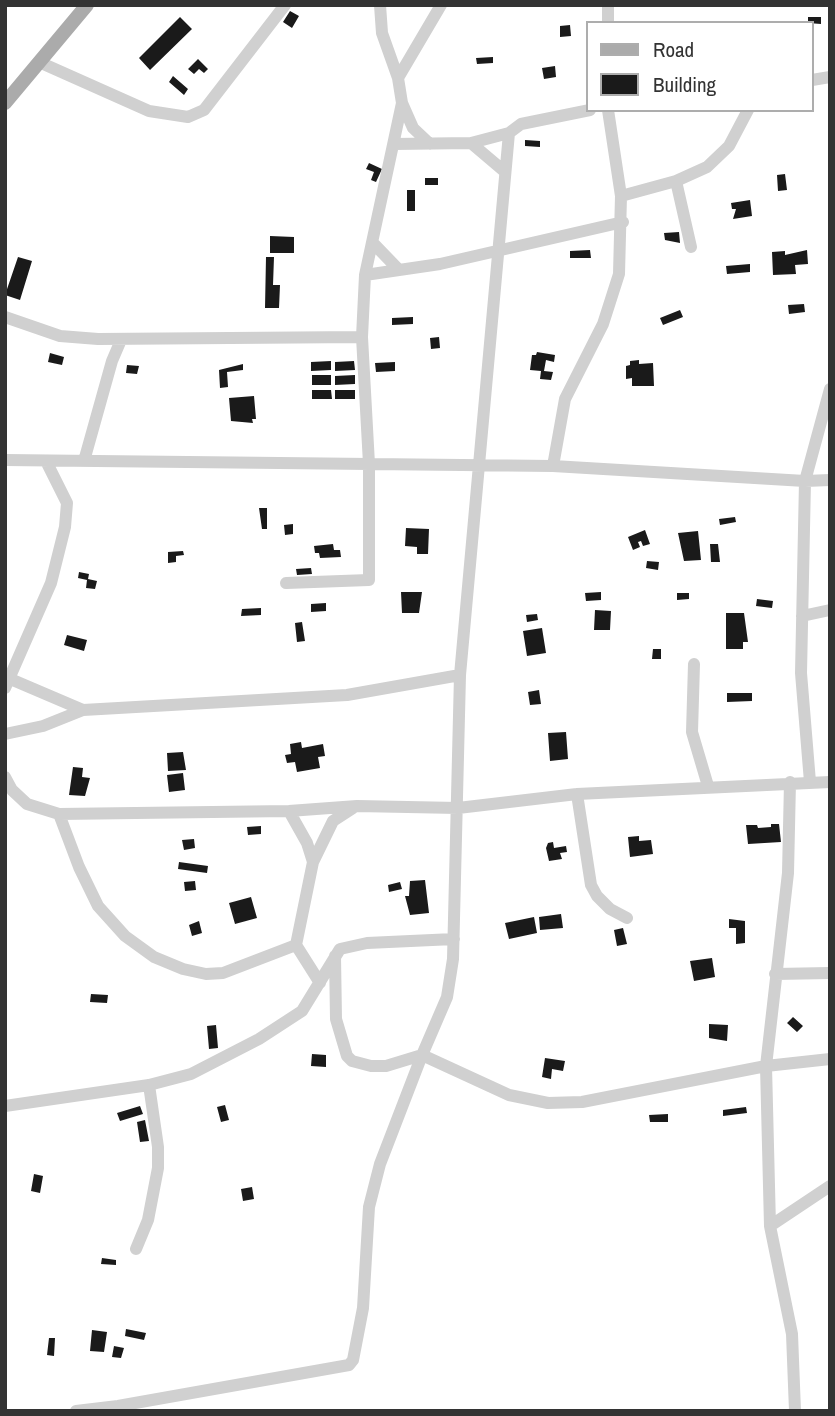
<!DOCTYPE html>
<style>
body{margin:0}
#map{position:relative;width:835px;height:1416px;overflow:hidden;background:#fff;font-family:"Archivo Narrow",sans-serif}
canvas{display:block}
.frame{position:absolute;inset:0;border:7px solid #333;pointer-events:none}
.legend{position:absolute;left:586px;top:21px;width:228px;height:91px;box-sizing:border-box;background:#fff;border:2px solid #adadad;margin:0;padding:9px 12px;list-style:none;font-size:21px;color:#333}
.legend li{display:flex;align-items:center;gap:14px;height:35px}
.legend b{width:35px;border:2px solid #adadad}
</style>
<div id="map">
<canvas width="835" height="1416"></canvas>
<div class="frame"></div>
<ul class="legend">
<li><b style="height:9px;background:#ababab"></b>Road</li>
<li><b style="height:19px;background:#1a1a1a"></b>Building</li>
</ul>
</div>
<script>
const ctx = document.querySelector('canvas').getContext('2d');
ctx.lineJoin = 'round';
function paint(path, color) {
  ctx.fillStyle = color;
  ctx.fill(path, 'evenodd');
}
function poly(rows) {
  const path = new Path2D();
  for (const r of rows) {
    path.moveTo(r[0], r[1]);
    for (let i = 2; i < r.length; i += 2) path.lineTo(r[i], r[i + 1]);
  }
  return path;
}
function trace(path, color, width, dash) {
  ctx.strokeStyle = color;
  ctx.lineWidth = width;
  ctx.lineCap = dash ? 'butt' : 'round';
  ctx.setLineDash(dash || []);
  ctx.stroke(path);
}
paint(poly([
 [290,11,299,16,292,28,283,22],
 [180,17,192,29,150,70,139,58],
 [808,17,821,17,821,24,808,23],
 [570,25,571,36,560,37,560,26],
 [493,57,493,63,477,64,476,58],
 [198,59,208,69,204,73,199,69,194,74,188,69],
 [555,66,556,77,544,79,542,68],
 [173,76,188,89,184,95,169,82],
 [525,140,540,141,540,147,525,146],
 [369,163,382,169,376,182,371,180,374,172,366,169],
 [785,174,787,190,778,191,777,175],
 [425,178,438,178,438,185,425,185],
 [407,190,415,190,415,211,407,211],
 [750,200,752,216,733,219,736,209,732,209,731,203],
 [679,232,680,243,665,240,664,233],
 [270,236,294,237,294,253,270,253],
 [590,250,591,258,570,258,570,251],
 [807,250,808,264,795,265,796,274,773,275,772,252,785,251,785,255],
 [18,257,32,261,20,300,5,295],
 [266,257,274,257,273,285,280,285,279,308,265,308],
 [750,264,750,272,727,274,726,266],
 [804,304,805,312,789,314,788,305],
 [680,310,683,317,663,325,660,318],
 [413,317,413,324,392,325,392,318],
 [439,337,440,348,431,349,430,338],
 [537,352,555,355,554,362,546,360,544,371,553,372,551,380,540,379,541,371,530,370,532,355,536,355],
 [50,353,64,357,62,365,48,362],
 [639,360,639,364,653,363,654,386,632,386,632,378,626,379,626,366,630,365,630,361],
 [331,361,331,370,311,371,311,362],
 [354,361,355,370,335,371,335,362],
 [395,362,395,371,376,372,375,363],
 [243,364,243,370,227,372,228,387,220,388,219,370],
 [127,365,139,366,137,374,126,373],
 [312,375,331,375,331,385,312,385],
 [355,375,355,384,335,385,335,376],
 [312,390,331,390,332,399,312,399],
 [335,390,355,390,355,399,335,399],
 [254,396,256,419,252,419,253,423,231,421,229,398],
 [259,508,267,508,267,529,262,529],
 [735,517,736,522,720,525,719,519],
 [293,524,293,534,285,535,284,525],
 [406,528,429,529,428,554,417,554,417,547,405,546],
 [645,530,650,544,643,546,641,541,638,542,640,547,633,550,628,537],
 [698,531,701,560,684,561,678,533],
 [333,544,334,550,340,550,341,557,320,558,319,553,315,553,314,546],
 [710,544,718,544,720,562,711,562],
 [183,551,184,555,176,556,176,562,168,563,168,552],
 [647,561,659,562,658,570,646,568],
 [311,568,312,574,297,575,296,569],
 [79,572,89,574,88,579,97,581,95,589,86,588,87,580,78,578],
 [401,592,422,592,419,613,402,613],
 [601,592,601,600,586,601,585,593],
 [677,593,689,593,689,599,677,600],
 [757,599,773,601,772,608,756,606],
 [326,603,326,611,311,612,311,604],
 [261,608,261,615,241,616,242,609],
 [595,610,611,611,610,630,594,630],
 [726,613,744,613,748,642,743,642,743,649,726,649],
 [537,614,538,620,527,622,526,615],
 [302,622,305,641,297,642,295,623],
 [542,628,546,653,527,656,523,631],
 [67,635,87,640,84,651,64,645],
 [653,649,661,649,661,659,652,659],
 [539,690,541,704,530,705,528,692],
 [727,693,752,693,752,701,727,702],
 [566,732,568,759,550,761,548,733],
 [301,742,302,748,323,744,325,756,318,757,320,768,297,772,295,762,287,763,285,755,291,754,290,744],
 [183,752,186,770,168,771,167,753],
 [73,767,83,768,82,777,90,778,85,796,69,795],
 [183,773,185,790,169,792,167,775],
 [771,824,779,824,781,842,748,844,746,825,757,825,758,828,771,827],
 [261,826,261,834,248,835,247,827],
 [639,836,639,841,651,840,653,854,630,857,628,837],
 [194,839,195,848,184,850,182,840],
 [553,842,554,848,566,846,567,852,560,853,562,859,549,861,546,848,548,843],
 [179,862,208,866,207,873,178,869],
 [425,880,429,913,410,915,405,896,409,896,410,881],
 [195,881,196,890,185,891,184,882],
 [400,882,402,889,389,892,388,885],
 [251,897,257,918,235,924,229,903],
 [561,914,563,928,540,930,539,917],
 [534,917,537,933,509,939,505,923],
 [729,919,745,921,745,943,736,944,736,928,729,928],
 [199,921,202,933,192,936,189,925],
 [623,928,627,944,617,946,614,930],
 [712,958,715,977,694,981,690,961],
 [91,994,108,995,107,1003,90,1002],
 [793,1017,803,1026,797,1032,787,1023],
 [709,1024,728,1025,727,1041,709,1038],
 [216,1025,218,1048,209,1049,207,1026],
 [312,1054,326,1055,326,1067,311,1066],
 [545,1058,565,1061,563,1071,552,1069,551,1079,542,1077],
 [225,1105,229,1120,221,1122,217,1107],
 [140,1106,143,1114,120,1121,117,1113],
 [746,1107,747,1113,723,1116,723,1110],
 [668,1114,668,1122,650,1122,649,1115],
 [145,1120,149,1141,140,1142,137,1122],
 [34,1174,43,1176,40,1193,31,1191],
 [252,1187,254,1199,243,1201,241,1189],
 [102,1258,116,1260,116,1265,101,1264],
 [126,1329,146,1333,144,1340,125,1336],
 [92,1330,107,1332,104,1352,90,1351],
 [49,1338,55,1338,54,1356,47,1355],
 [114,1346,124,1348,121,1358,112,1357]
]), '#1a1a1a');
trace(poly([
 [608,23,608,5],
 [39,62,149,111,188,117,204,110,285,5],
 [398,78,441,5],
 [812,80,830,77],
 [402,103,413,128,430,144],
 [471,143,504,171],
 [394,144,471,143,509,133,521,124,590,110],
 [676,181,691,247],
 [621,196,676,181,707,167,729,146,748,110],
 [372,242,399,270],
 [365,275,440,264,623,222],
 [5,317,60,336,98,339,362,337,365,275,402,103,398,78,382,33,380,5],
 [5,460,553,466,805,481,830,480],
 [84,461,112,361,121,340],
 [553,466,565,399,603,324,619,274,621,196,608,110],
 [286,583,369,580,369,464,362,337],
 [802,616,830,610],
 [694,664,692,732,708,786],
 [8,678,83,710],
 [5,688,51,583,65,527,67,503,46,461],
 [5,734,43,726,83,710,347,695,460,675],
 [5,777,12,790,27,804,59,814,289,811,357,806,458,808,577,794,830,782],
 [790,782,788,873,766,1066,770,1226,792,1334,795,1411],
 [810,782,801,673,805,481,830,389],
 [577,794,591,885,597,896,610,909,627,918],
 [289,811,307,843,313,862,296,945,320,983],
 [59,814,79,867,98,906,125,936,154,957,183,969,206,974,223,973,296,945],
 [313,862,333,821,353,808],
 [335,956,336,1019,347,1056,352,1061,371,1066,386,1066,422,1055,447,997,453,959,460,675,509,133],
 [775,974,830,973],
 [5,1106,149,1085,191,1074,259,1039,302,1011,340,949,367,943,454,939],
 [770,1226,830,1186],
 [136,1249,148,1220,158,1168,158,1147,149,1085],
 [76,1411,118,1406,349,1365,353,1360,363,1308,369,1207,380,1164,422,1055,509,1095,548,1103,582,1102,766,1066,830,1059]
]), '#d0d0d0', 12);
trace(poly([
 [5,103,87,5]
]), '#ababab', 14);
</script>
